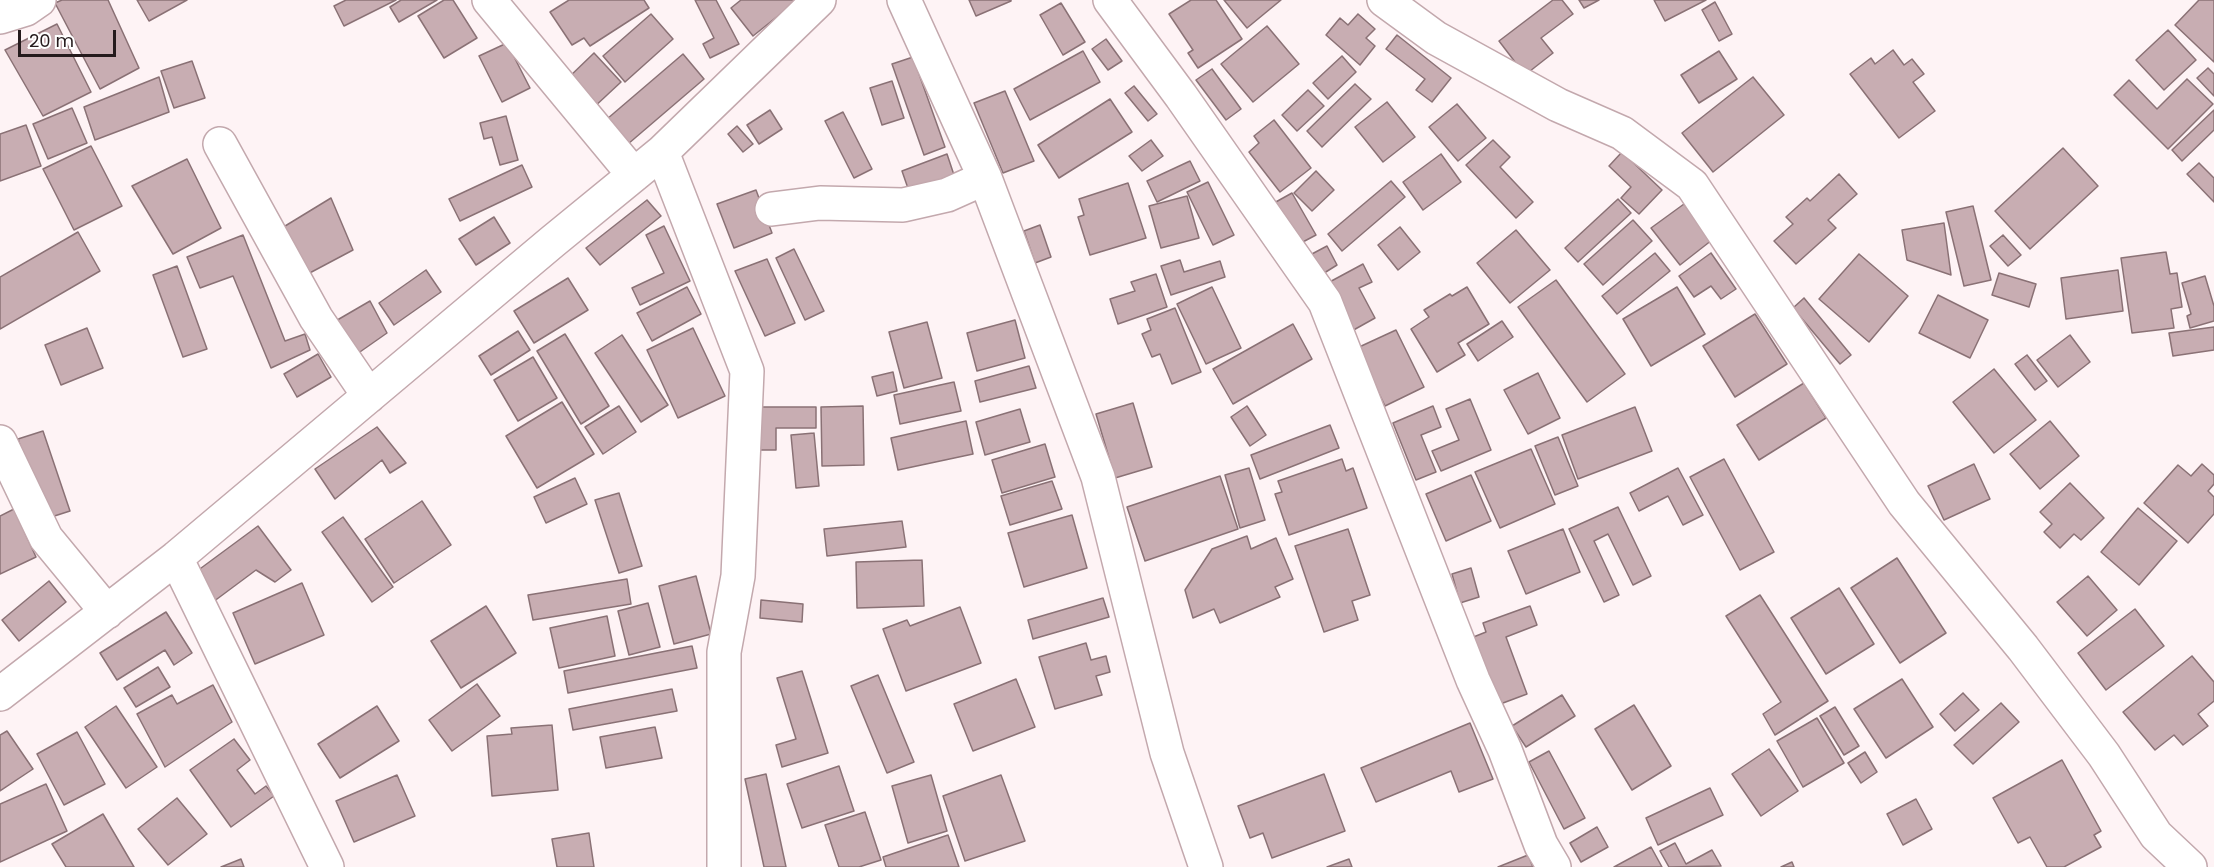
<!DOCTYPE html>
<style>
body{margin:0}
#map{position:relative;width:2214px;height:867px;overflow:hidden;background:#fef3f5;font-family:Poppins,sans-serif}
canvas{display:block}
.scale{position:absolute;left:18px;top:30px;width:98px;height:27px;box-sizing:border-box;border:3px solid #251b1d;border-top:0;padding-left:8px;font-size:18px;line-height:21px;white-space:nowrap;color:#251b1d;-webkit-text-stroke:4px #fff;paint-order:stroke}
</style>
<div id="map">
<canvas width="2214" height="867"></canvas>
<div class="scale">20 m</div>
</div>
<script>
const ctx = document.querySelector('canvas').getContext('2d');
ctx.lineJoin = 'round';
function paint(path, color) {
  ctx.fillStyle = color;
  ctx.fill(path, 'evenodd');
}
function poly(rows) {
  const path = new Path2D();
  for (const r of rows) {
    path.moveTo(r[0], r[1]);
    for (let i = 2; i < r.length; i += 2) path.lineTo(r[i], r[i + 1]);
  }
  return path;
}
function trace(path, color, width, dash) {
  ctx.strokeStyle = color;
  ctx.lineWidth = width;
  ctx.lineCap = dash ? 'butt' : 'round';
  ctx.setLineDash(dash || []);
  ctx.stroke(path);
}
const building = poly([
 [62,0,108,0,139,68,100,89,55,3,62,0],
 [137,0,187,0,149,21,137,0],
 [346,0,396,0,344,26,334,6,346,0],
 [401,0,437,0,399,22,390,7,401,0],
 [444,0,453,0,477,38,444,58,418,16,444,0],
 [569,0,644,0,649,8,590,46,584,38,572,45,550,12,569,0],
 [695,0,716,0,739,44,710,58,703,44,714,38,695,0],
 [741,0,798,0,753,36,731,8,741,0],
 [969,0,1011,0,1011,1,976,16,969,0],
 [1191,0,1216,0,1242,39,1198,68,1188,53,1193,50,1169,14,1191,0],
 [1224,0,1281,0,1247,28,1224,0],
 [1553,0,1562,0,1573,14,1541,38,1553,53,1525,75,1499,41,1553,0],
 [1579,0,1599,0,1584,8,1579,0],
 [1654,0,1706,0,1665,21,1654,0],
 [2199,0,2214,0,2214,62,2175,25,2199,0],
 [1715,2,1732,34,1719,41,1702,10,1715,2],
 [1061,3,1085,42,1063,55,1040,15,1061,3],
 [651,14,673,39,625,82,603,56,651,14],
 [1358,14,1375,29,1366,38,1375,46,1360,65,1326,35,1340,18,1348,25,1358,14],
 [57,24,91,92,43,116,5,50,57,24],
 [1267,26,1299,64,1253,102,1221,64,1267,26],
 [2168,30,2196,60,2164,90,2136,60,2168,30],
 [1397,35,1451,78,1432,102,1416,90,1425,79,1386,49,1397,35],
 [1106,39,1122,61,1108,70,1092,49,1106,39],
 [507,43,530,88,502,102,479,56,507,43],
 [1893,50,1904,65,1912,59,1924,74,1913,82,1935,111,1899,138,1850,74,1871,58,1875,64,1893,50],
 [1083,51,1100,82,1030,120,1014,89,1083,51],
 [1719,51,1737,79,1699,103,1681,75,1719,51],
 [594,53,621,82,592,109,566,80,594,53],
 [683,54,704,79,628,144,607,119,683,54],
 [1342,56,1356,72,1328,99,1313,83,1342,56],
 [913,57,945,147,924,155,892,64,913,57],
 [192,61,205,98,174,108,161,71,192,61],
 [2208,68,2214,74,2214,96,2197,78,2208,68],
 [1212,69,1241,109,1226,120,1196,80,1212,69],
 [159,77,169,112,95,140,84,107,159,77],
 [1753,77,1784,115,1713,172,1682,133,1753,77],
 [2187,79,2213,104,2168,149,2114,95,2129,80,2157,109,2187,79],
 [892,81,904,118,882,125,870,88,892,81],
 [1355,84,1371,99,1322,147,1307,131,1355,84],
 [1134,86,1157,114,1148,121,1125,93,1134,86],
 [1308,90,1324,106,1297,131,1282,115,1308,90],
 [1005,91,1034,161,1003,173,974,103,1005,91],
 [1110,99,1132,132,1059,178,1038,145,1110,99],
 [1387,102,1415,137,1383,162,1355,127,1387,102],
 [1457,104,1486,138,1458,161,1429,127,1457,104],
 [72,108,87,143,48,159,33,124,72,108],
 [770,110,782,129,759,144,747,125,770,110],
 [2214,110,2214,130,2182,161,2172,150,2214,110],
 [843,112,872,169,854,178,825,121,843,112],
 [506,116,518,160,500,165,492,137,484,139,480,123,506,116],
 [1274,120,1311,168,1280,192,1249,152,1259,143,1254,136,1274,120],
 [26,125,41,166,0,181,0,134,26,125],
 [737,126,753,144,743,152,728,134,737,126],
 [1151,140,1163,156,1142,171,1129,156,1151,140],
 [1493,140,1510,157,1500,167,1533,202,1516,218,1466,165,1493,140],
 [91,146,122,206,74,230,43,169,91,146],
 [2063,148,2098,186,2030,249,1995,211,2063,148],
 [1622,152,1662,190,1639,214,1621,198,1631,187,1609,166,1622,152],
 [947,154,957,184,912,200,902,171,947,154],
 [1441,154,1461,182,1423,210,1403,182,1441,154],
 [187,159,221,228,173,254,132,186,187,159],
 [1190,161,1200,181,1157,202,1147,181,1190,161],
 [2199,163,2214,178,2214,202,2187,174,2199,163],
 [522,165,532,187,460,221,449,199,522,165],
 [1316,171,1334,190,1312,211,1294,193,1316,171],
 [1839,174,1857,194,1828,220,1836,228,1796,264,1774,241,1793,224,1786,217,1807,198,1810,201,1839,174],
 [1391,181,1405,197,1342,251,1328,234,1391,181],
 [1208,182,1234,235,1213,245,1187,192,1208,182],
 [1128,183,1146,238,1090,255,1078,217,1084,215,1079,199,1128,183],
 [756,190,772,233,734,248,717,204,756,190],
 [1292,193,1316,235,1299,244,1274,203,1292,193],
 [1187,196,1199,238,1161,248,1149,206,1187,196],
 [331,198,353,250,304,276,272,234,331,198],
 [1618,199,1631,213,1578,262,1565,248,1618,199],
 [647,200,661,216,600,265,586,248,647,200],
 [1684,204,1712,240,1680,265,1651,228,1684,204],
 [1973,206,1991,280,1964,286,1946,212,1973,206],
 [494,217,510,243,476,265,459,239,494,217],
 [1633,220,1652,241,1603,285,1584,264,1633,220],
 [1944,223,1951,275,1907,260,1902,230,1944,223],
 [1040,225,1051,257,1035,263,1024,231,1040,225],
 [664,226,690,281,640,305,632,288,664,273,646,235,664,226],
 [1400,227,1420,252,1398,270,1378,245,1400,227],
 [1516,230,1550,270,1510,303,1477,263,1516,230],
 [78,232,100,271,0,329,0,277,78,232],
 [243,235,285,341,305,334,310,350,271,368,233,276,200,288,187,257,243,235],
 [2003,235,2021,255,2008,266,1990,246,2003,235],
 [1327,246,1337,265,1321,275,1310,255,1327,246],
 [794,249,824,311,805,320,776,258,794,249],
 [2166,252,2170,274,2177,273,2182,307,2171,309,2174,328,2132,333,2121,258,2166,252],
 [1655,253,1670,271,1617,314,1602,296,1655,253],
 [1711,253,1736,289,1721,299,1711,286,1694,297,1679,276,1711,253],
 [1859,254,1908,296,1869,342,1819,299,1859,254],
 [767,259,795,323,765,336,735,271,767,259],
 [1180,260,1184,272,1220,261,1225,277,1171,295,1161,266,1180,260],
 [1363,264,1372,282,1359,288,1375,318,1350,332,1324,285,1363,264],
 [177,266,207,349,183,357,153,275,177,266],
 [426,270,441,292,394,325,379,303,426,270],
 [2118,270,2123,311,2066,319,2061,278,2118,270],
 [1999,273,2036,284,2029,307,1992,295,1999,273],
 [1156,274,1167,307,1118,324,1110,299,1135,291,1131,282,1156,274],
 [2205,276,2214,306,2214,321,2190,328,2187,316,2191,314,2182,283,2205,276],
 [568,278,588,310,534,343,514,311,568,278],
 [1556,280,1625,374,1587,402,1518,307,1556,280],
 [687,287,701,314,652,341,637,313,687,287],
 [1212,287,1241,348,1206,364,1177,304,1212,287],
 [1467,287,1489,324,1458,343,1465,355,1437,372,1411,329,1429,317,1424,310,1450,294,1452,296,1467,287],
 [1677,287,1705,334,1651,366,1623,319,1677,287],
 [1938,295,1988,320,1970,358,1919,333,1938,295],
 [1804,298,1851,355,1840,364,1793,308,1804,298],
 [370,301,387,333,347,361,327,326,370,301],
 [1175,308,1201,372,1172,384,1160,354,1152,357,1142,334,1151,330,1147,319,1175,308],
 [1755,314,1787,364,1735,397,1703,346,1755,314],
 [1015,320,1025,358,977,371,967,333,1015,320],
 [1502,321,1513,337,1478,361,1467,344,1502,321],
 [927,322,942,378,904,388,889,332,927,322],
 [1293,324,1312,359,1233,404,1213,369,1293,324],
 [2214,327,2214,350,2173,356,2169,333,2214,327],
 [87,328,103,368,61,385,45,345,87,328],
 [693,328,725,396,678,418,647,350,693,328],
 [1396,330,1424,387,1385,406,1357,348,1396,330],
 [518,331,530,350,491,375,479,356,518,331],
 [565,334,609,406,581,424,537,351,565,334],
 [622,335,668,405,641,422,595,353,622,335],
 [2070,335,2090,362,2058,387,2037,360,2070,335],
 [318,354,331,377,297,397,284,374,318,354],
 [2027,355,2047,381,2035,390,2015,364,2027,355],
 [533,357,557,398,518,421,494,380,533,357],
 [1029,366,1036,388,980,402,975,381,1029,366],
 [1994,369,2036,420,1994,453,1953,402,1994,369],
 [893,372,897,391,877,396,872,377,893,372],
 [1538,373,1560,418,1528,434,1504,390,1538,373],
 [954,382,961,411,900,424,894,395,954,382],
 [1804,383,1826,418,1759,460,1737,425,1804,383],
 [1470,399,1491,450,1441,471,1432,451,1459,440,1446,409,1470,399],
 [562,402,594,454,537,488,506,436,562,402],
 [1133,403,1152,467,1115,478,1096,414,1133,403],
 [619,406,636,432,603,454,585,427,619,406],
 [863,406,864,465,822,466,821,407,863,406],
 [1247,406,1266,435,1250,446,1231,417,1247,406],
 [1433,406,1441,427,1421,435,1436,472,1416,480,1393,423,1433,406],
 [756,407,816,407,816,428,776,428,776,450,756,450,756,407],
 [1635,407,1652,451,1578,479,1562,435,1635,407],
 [1020,409,1030,442,985,455,976,422,1020,409],
 [966,421,973,454,898,470,891,438,966,421],
 [2050,421,2079,456,2040,489,2010,454,2050,421],
 [1330,425,1339,448,1260,479,1251,455,1330,425],
 [377,427,406,463,390,473,382,460,335,499,315,469,377,427],
 [43,431,70,511,45,519,18,439,43,431],
 [814,433,819,486,796,488,791,435,814,433],
 [1558,437,1578,486,1555,495,1535,446,1558,437],
 [1045,444,1055,477,1002,493,992,460,1045,444],
 [1531,449,1555,504,1500,528,1475,472,1531,449],
 [1342,459,1346,471,1353,468,1367,508,1289,535,1275,494,1282,492,1278,481,1342,459],
 [1724,459,1774,552,1740,570,1690,477,1724,459],
 [1974,464,1990,499,1944,520,1928,486,1974,464],
 [2202,464,2214,475,2214,484,2208,491,2214,497,2214,514,2188,543,2144,503,2178,465,2191,476,2202,464],
 [1249,468,1265,520,1240,528,1225,475,1249,468],
 [1678,468,1703,515,1683,525,1668,496,1639,511,1630,493,1678,468],
 [1471,475,1491,521,1446,541,1426,494,1471,475],
 [1220,476,1238,529,1145,561,1127,507,1220,476],
 [575,478,587,504,546,523,534,497,575,478],
 [1052,481,1062,509,1010,525,1001,496,1052,481],
 [2070,483,2104,518,2081,540,2074,534,2060,548,2044,532,2052,524,2040,512,2070,483],
 [619,493,642,566,619,573,595,500,619,493],
 [422,501,451,545,394,583,365,539,422,501],
 [1618,507,1651,576,1633,585,1608,534,1594,541,1619,595,1604,602,1569,529,1618,507],
 [2138,508,2177,541,2139,585,2101,552,2138,508],
 [14,509,36,557,0,574,0,516,14,509],
 [1072,515,1087,568,1024,587,1008,533,1072,515],
 [343,517,393,587,372,602,322,532,343,517],
 [902,521,906,547,827,556,824,529,902,521],
 [258,526,291,570,275,582,256,570,213,602,193,574,258,526],
 [1348,529,1370,595,1352,601,1358,620,1324,632,1295,546,1348,529],
 [1563,529,1580,572,1526,594,1508,551,1563,529],
 [1247,536,1251,549,1276,538,1293,579,1275,587,1280,597,1220,623,1214,609,1193,618,1185,590,1212,549,1247,536],
 [1897,558,1946,633,1900,663,1851,588,1897,558],
 [922,560,924,606,857,608,856,562,922,560],
 [1471,568,1479,597,1460,603,1452,574,1471,568],
 [696,576,711,634,674,644,659,586,696,576],
 [2088,576,2117,610,2087,636,2057,602,2088,576],
 [627,579,631,604,533,620,528,595,627,579],
 [49,581,66,602,19,641,2,620,49,581],
 [302,583,324,635,255,664,233,613,302,583],
 [1839,588,1874,644,1826,674,1791,618,1839,588],
 [1760,595,1828,701,1775,735,1763,714,1781,702,1726,616,1760,595],
 [1103,598,1109,617,1033,639,1028,620,1103,598],
 [761,600,803,604,802,622,760,618,761,600],
 [648,603,660,647,629,655,618,611,648,603],
 [486,606,516,653,461,688,431,641,486,606],
 [1530,606,1537,625,1506,637,1527,694,1495,706,1471,638,1486,632,1483,623,1530,606],
 [960,607,981,663,906,691,883,629,907,620,910,626,960,607],
 [2135,609,2164,646,2106,690,2078,653,2135,609],
 [166,612,192,653,174,665,165,650,117,680,100,653,166,612],
 [607,616,615,656,559,668,550,628,607,616],
 [1086,643,1091,660,1106,656,1110,672,1096,676,1102,695,1055,709,1039,657,1086,643],
 [692,646,697,668,568,693,564,671,692,646],
 [2192,656,2214,682,2214,701,2198,714,2208,726,2183,745,2174,735,2155,750,2123,712,2192,656],
 [158,667,170,687,136,707,124,688,158,667],
 [802,671,828,753,782,767,776,745,796,739,777,678,802,671],
 [878,675,914,762,887,773,851,686,878,675],
 [1016,679,1035,727,973,751,954,704,1016,679],
 [1902,679,1933,727,1886,758,1854,709,1902,679],
 [477,684,500,716,452,751,429,720,477,684],
 [213,685,232,722,165,767,137,714,172,695,177,704,213,685],
 [672,689,677,711,573,730,569,709,672,689],
 [1963,693,1979,710,1955,731,1940,714,1963,693],
 [1562,695,1575,716,1526,747,1512,726,1562,695],
 [2001,703,2019,722,1973,764,1954,745,2001,703],
 [1634,705,1671,766,1632,790,1595,729,1634,705],
 [116,706,157,767,126,788,85,727,116,706],
 [377,706,399,741,340,778,318,744,377,706],
 [1835,707,1859,746,1844,755,1820,716,1835,707],
 [1817,718,1844,763,1803,787,1777,741,1817,718],
 [1470,723,1493,779,1459,792,1451,771,1376,802,1361,768,1470,723],
 [552,725,558,790,492,796,487,736,512,734,511,728,552,725],
 [655,727,662,758,606,768,600,737,655,727],
 [7,731,33,769,0,791,0,735,7,731],
 [77,732,105,784,64,805,37,754,77,732],
 [234,739,250,760,237,770,255,794,266,786,274,796,231,827,190,770,234,739],
 [1769,749,1798,791,1761,816,1732,774,1769,749],
 [1549,751,1585,818,1564,829,1529,762,1549,751],
 [1865,752,1877,772,1861,783,1848,763,1865,752],
 [2062,760,2101,831,2094,835,2101,847,2064,867,2047,867,2030,837,2018,843,1993,798,2062,760],
 [839,766,854,811,802,828,787,784,839,766],
 [766,774,786,867,764,867,745,779,766,774],
 [1324,774,1345,831,1272,858,1263,833,1250,838,1238,806,1324,774],
 [397,775,415,816,354,842,336,801,397,775],
 [931,775,947,831,908,843,892,786,931,775],
 [1001,775,1025,841,965,861,943,796,1001,775],
 [46,784,67,831,0,862,0,804,46,784],
 [1710,788,1723,815,1658,845,1646,818,1710,788],
 [177,798,207,834,168,865,138,829,177,798],
 [1916,799,1932,829,1903,845,1887,814,1916,799],
 [865,812,881,860,859,867,839,867,825,825,865,812],
 [103,814,134,867,66,867,52,844,103,814],
 [1597,827,1608,847,1581,862,1570,843,1597,827],
 [589,833,594,867,557,867,552,839,589,833],
 [948,835,959,867,886,867,883,857,948,835],
 [1675,843,1686,864,1712,850,1721,866,1669,867,1660,851,1675,843],
 [1651,847,1662,867,1614,867,1651,847],
 [1528,855,1533,867,1498,867,1528,855],
 [241,859,244,867,221,867,241,859],
 [1349,859,1352,867,1327,867,1349,859],
 [1792,862,1794,867,1781,867,1792,862]
]);
paint(building, '#c8adb2');
trace(building, '#8a7175', 1.5);
const minor = poly([
 [489,0,634,175],
 [904,0,985,178,1098,477,1167,753,1206,867],
 [1110,0,1181,96,1325,302,1473,680,1505,750,1541,845,1554,867],
 [1384,0,1436,38,1558,105,1622,133,1692,185,1904,503,2023,648,2104,755,2156,835,2190,867],
 [0,17,26,9,39,0],
 [220,144,316,318,369,396],
 [662,152,747,371,738,576,724,652,724,867],
 [772,209,820,203,903,205,947,195,985,178],
 [0,442,46,538,107,612],
 [176,558,327,867],
 [0,694,176,558,552,242,662,152,819,0]
]);
trace(minor, '#c3a8ad', 36);
trace(minor, '#fff', 33);
</script>
